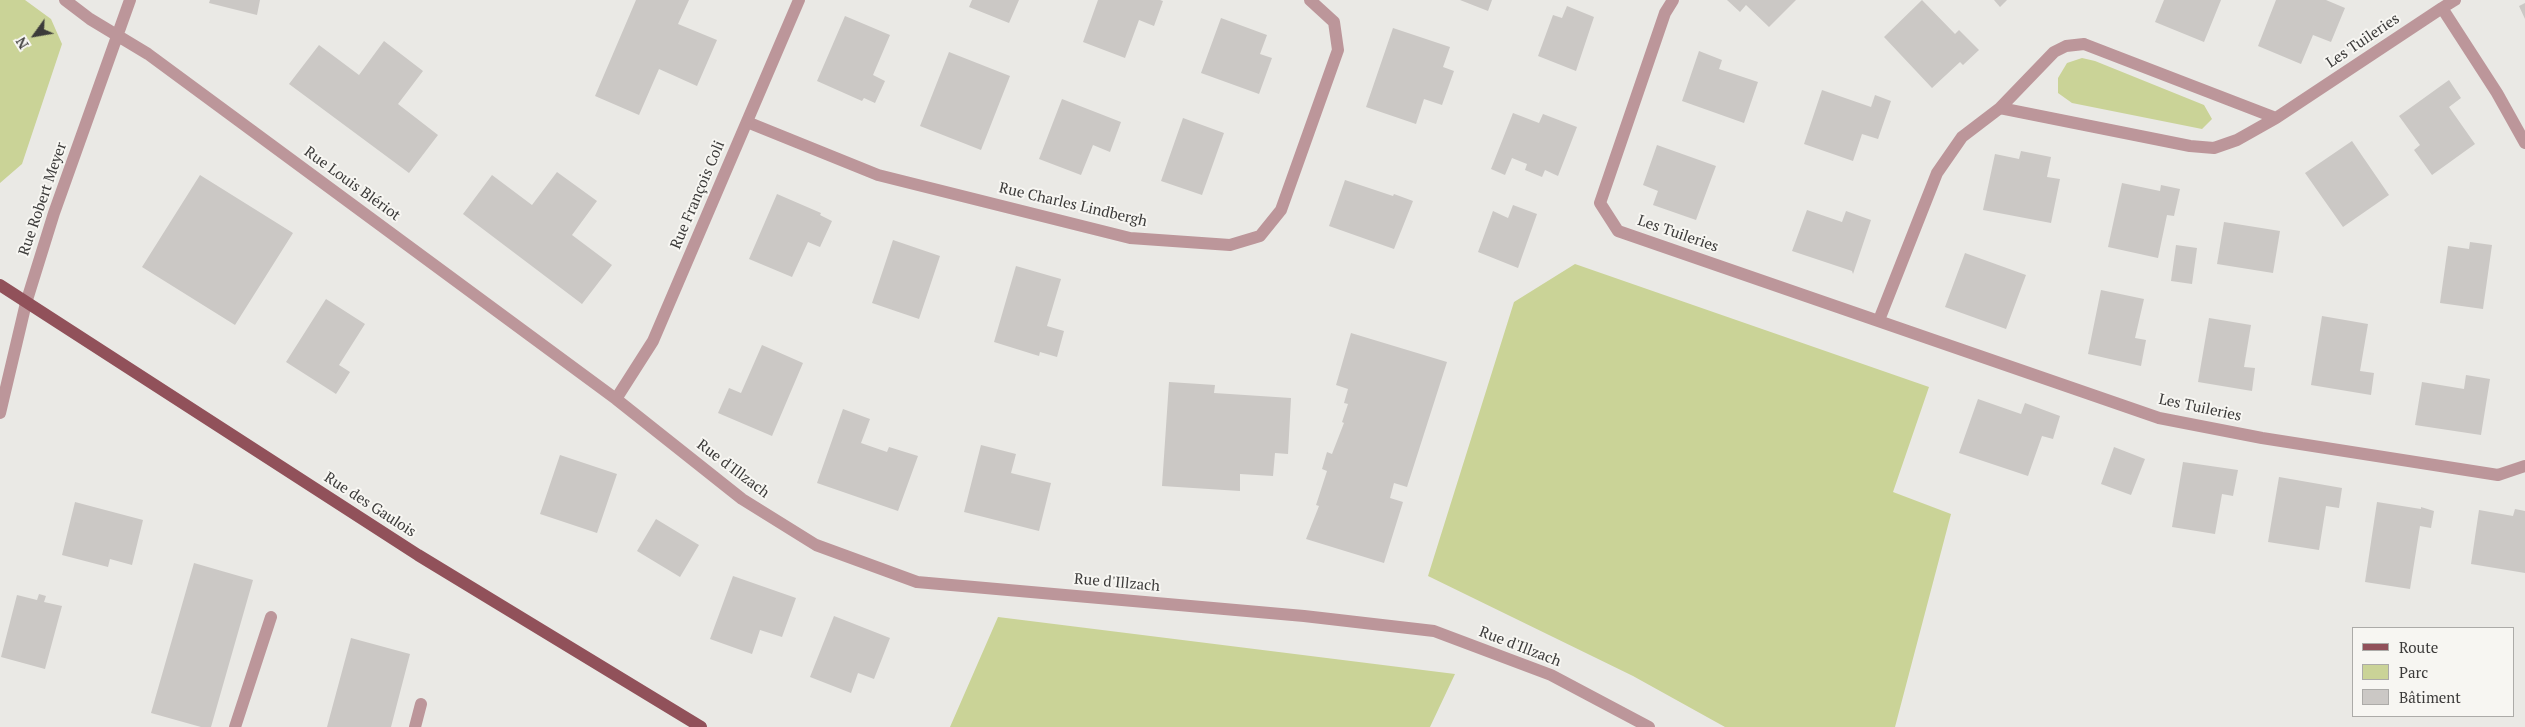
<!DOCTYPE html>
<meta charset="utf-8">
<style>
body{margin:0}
#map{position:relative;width:2525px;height:727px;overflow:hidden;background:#eae9e5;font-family:"PT Serif",serif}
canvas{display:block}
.legend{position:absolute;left:2352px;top:627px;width:162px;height:90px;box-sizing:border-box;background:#f7f6f2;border:1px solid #acaba8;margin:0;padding:6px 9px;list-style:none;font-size:15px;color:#3c3b3a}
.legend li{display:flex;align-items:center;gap:10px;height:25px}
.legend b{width:25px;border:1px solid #acaba8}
.north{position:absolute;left:10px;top:10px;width:50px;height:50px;-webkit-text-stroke:4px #f7f6f2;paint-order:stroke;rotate:238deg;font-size:14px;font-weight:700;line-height:20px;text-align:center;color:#3c3b3a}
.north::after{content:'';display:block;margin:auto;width:18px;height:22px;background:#3c3b3a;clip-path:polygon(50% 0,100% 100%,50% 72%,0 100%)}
</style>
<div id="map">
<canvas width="2525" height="727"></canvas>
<ul class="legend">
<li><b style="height:6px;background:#91515a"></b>Route</li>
<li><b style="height:14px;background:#cad397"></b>Parc</li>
<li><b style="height:14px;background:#cbc8c5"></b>Bâtiment</li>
</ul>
<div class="north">N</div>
</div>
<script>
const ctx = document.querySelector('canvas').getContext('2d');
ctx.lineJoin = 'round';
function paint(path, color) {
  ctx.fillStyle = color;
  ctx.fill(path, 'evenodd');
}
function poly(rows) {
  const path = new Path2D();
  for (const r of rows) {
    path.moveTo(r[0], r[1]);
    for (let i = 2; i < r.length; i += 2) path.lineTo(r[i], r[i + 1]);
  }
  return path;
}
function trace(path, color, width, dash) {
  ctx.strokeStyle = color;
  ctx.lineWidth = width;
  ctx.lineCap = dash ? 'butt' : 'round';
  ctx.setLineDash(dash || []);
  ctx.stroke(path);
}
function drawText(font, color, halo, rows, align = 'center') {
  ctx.font = font + ' "PT Serif",serif';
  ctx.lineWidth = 4;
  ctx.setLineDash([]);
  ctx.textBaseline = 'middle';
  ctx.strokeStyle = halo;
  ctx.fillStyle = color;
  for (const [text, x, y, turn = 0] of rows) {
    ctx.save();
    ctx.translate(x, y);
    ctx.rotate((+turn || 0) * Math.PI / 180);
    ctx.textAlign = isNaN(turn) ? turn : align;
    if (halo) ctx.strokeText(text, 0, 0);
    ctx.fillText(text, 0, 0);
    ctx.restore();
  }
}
paint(poly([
 [0,0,25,0,51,19,62,44,22,164,0,183],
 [2082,58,2095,61,2204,105,2212,119,2202,129,2072,103,2058,93,2058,78,2067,63],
 [1575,264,1929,387,1893,492,1951,514,1895,727,1725,727,1633,676,1428,576,1514,302],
 [998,617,1455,674,1430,727,950,727]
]), '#cad397');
paint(poly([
 [210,0,260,0,257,15,209,3],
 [636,0,689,0,678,24,717,40,697,86,659,69,639,115,595,96],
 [972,0,1019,0,1009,23,969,7],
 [1098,0,1160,0,1163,1,1154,26,1139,20,1125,58,1083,42],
 [1460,0,1492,0,1488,11],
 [1727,0,1796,0,1769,27,1746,5,1740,12],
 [1922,0,1955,34,1959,30,1979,50,1963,65,1960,62,1932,88,1884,37],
 [1994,0,2007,0,2000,7],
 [2164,0,2221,0,2204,42,2155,22],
 [2276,0,2326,0,2345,8,2331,42,2313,35,2301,64,2258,46],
 [2525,3,2525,19,2519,6],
 [1567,6,1594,17,1576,71,1538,56,1553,15,1562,18],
 [845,16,890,35,873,75,885,81,875,103,864,98,862,101,817,81],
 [1221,18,1267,35,1260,54,1272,58,1259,94,1201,73],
 [1393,28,1450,47,1443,67,1454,71,1442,105,1424,99,1416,124,1366,107],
 [384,41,423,71,398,104,438,135,409,173,289,84,319,45,359,75],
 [1699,51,1722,60,1719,69,1758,82,1744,123,1682,101],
 [949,52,1010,76,981,150,920,126],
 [2449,80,2461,98,2449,107,2475,144,2432,175,2414,150,2420,145,2399,116],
 [1822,90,1871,107,1875,95,1891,101,1878,139,1862,134,1853,161,1804,144],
 [1062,99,1121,122,1110,152,1093,145,1081,175,1039,159],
 [1513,113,1539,123,1543,114,1577,127,1558,176,1545,170,1542,177,1525,170,1527,164,1512,158,1505,175,1491,169],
 [1183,118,1224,133,1202,195,1161,181],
 [2352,141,2389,195,2343,227,2305,173],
 [1657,145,1716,166,1696,220,1653,205,1658,191,1643,185],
 [2021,151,2051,157,2047,177,2060,179,2051,223,1983,210,1995,154,2019,159],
 [557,172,597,201,572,235,612,265,582,304,463,214,492,175,532,205],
 [200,175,293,233,235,325,142,267],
 [1345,180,1393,196,1394,194,1413,201,1394,249,1329,226],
 [2122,183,2160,191,2161,185,2180,189,2174,216,2167,215,2158,258,2108,247],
 [777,194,821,213,820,215,832,221,820,247,808,242,792,277,749,259],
 [1513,205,1537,214,1518,268,1478,252,1493,211,1508,218],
 [1807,210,1842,222,1846,211,1871,220,1853,274,1852,271,1792,251],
 [2224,222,2280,231,2273,273,2217,264],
 [893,240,940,256,919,319,872,303],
 [2470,242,2492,245,2483,309,2440,303,2448,246,2469,249],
 [2176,245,2197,248,2192,284,2171,281],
 [1965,253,2026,275,2006,329,1945,307],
 [1016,266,1061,279,1047,326,1064,331,1057,357,1040,352,1039,356,994,342],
 [2101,290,2144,299,2135,338,2146,340,2141,366,2088,354],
 [326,299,365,324,339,365,350,372,336,394,286,362],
 [2322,316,2368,324,2360,371,2374,373,2371,395,2311,385],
 [2209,318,2251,325,2244,367,2255,368,2252,391,2198,382],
 [1351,333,1447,362,1407,487,1394,483,1390,498,1403,502,1384,563,1306,539,1319,506,1316,505,1327,471,1322,469,1327,452,1332,454,1344,423,1342,422,1348,404,1344,403,1348,389,1336,385],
 [762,345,803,363,772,436,718,413,729,388,741,393],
 [2466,375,2490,379,2481,435,2415,425,2422,382,2464,389],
 [1169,382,1215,385,1214,393,1291,398,1288,454,1275,453,1273,476,1240,474,1240,491,1162,486],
 [1978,399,2021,414,2025,403,2060,416,2053,439,2042,436,2028,476,1959,453],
 [843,409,870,419,861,443,887,452,889,447,918,456,898,511,817,483],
 [981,445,1016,454,1011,473,1051,483,1039,531,964,512],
 [2114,447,2145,459,2131,495,2101,484],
 [560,455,617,474,597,533,540,514],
 [2183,462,2238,470,2233,496,2222,494,2215,534,2172,527],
 [2279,477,2342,488,2339,508,2326,506,2319,550,2268,542],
 [75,502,143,520,132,565,110,559,108,567,62,555],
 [2377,502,2421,509,2421,507,2434,511,2431,528,2420,526,2410,589,2365,582],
 [2515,509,2525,511,2525,573,2471,564,2479,510,2513,516],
 [656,519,699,545,680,577,637,551],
 [194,563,253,580,211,727,201,727,151,713],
 [733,576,796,598,782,637,760,630,752,654,710,639],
 [39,594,46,596,44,602,62,606,45,669,1,657,17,595,37,600],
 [834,616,890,638,874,679,858,673,851,693,810,677],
 [351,638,410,654,391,727,327,727]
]), '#cbc8c5');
trace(poly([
 [65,0,90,19,148,54,616,399,742,499,816,545,917,582,1304,616,1434,631,1551,675,1649,727],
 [1673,0,1665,13,1600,203,1618,231,2159,418,2262,438,2498,475,2525,466],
 [2455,0,2442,8,2497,93,2525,143],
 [2084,44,2276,118,2237,140,2214,148,2190,146,2000,108,2054,52,2066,46,2084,44],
 [2276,118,2442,8],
 [747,122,878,175,1130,238,1230,245,1260,236,1281,210,1338,50,1334,22,1310,0],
 [1879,320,1937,173,1962,137,2000,108],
 [616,399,653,341,799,0],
 [0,413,26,303,54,213,130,0],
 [235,727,271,617],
 [415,727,421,704]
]), '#bc969a', 12);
trace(poly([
 [0,285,418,555,701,727]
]), '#91515a', 12);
drawText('15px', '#3c3b3a', '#f7f6f2', [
 ["Les Tuileries",2363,41,-34],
 ["Rue Louis Blériot",352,184,36],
 ["Rue François Coli",698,195,-67],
 ["Rue Robert Meyer",43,199,-71],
 ["Rue Charles Lindbergh",1073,205,13],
 ["Les Tuileries",1678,234,19],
 ["Les Tuileries",2200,408,12],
 ["Rue d'Illzach",733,469,37],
 ["Rue des Gaulois",370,505,33],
 ["Rue d'Illzach",1117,583,5],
 ["Rue d'Illzach",1520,647,21]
]);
</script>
